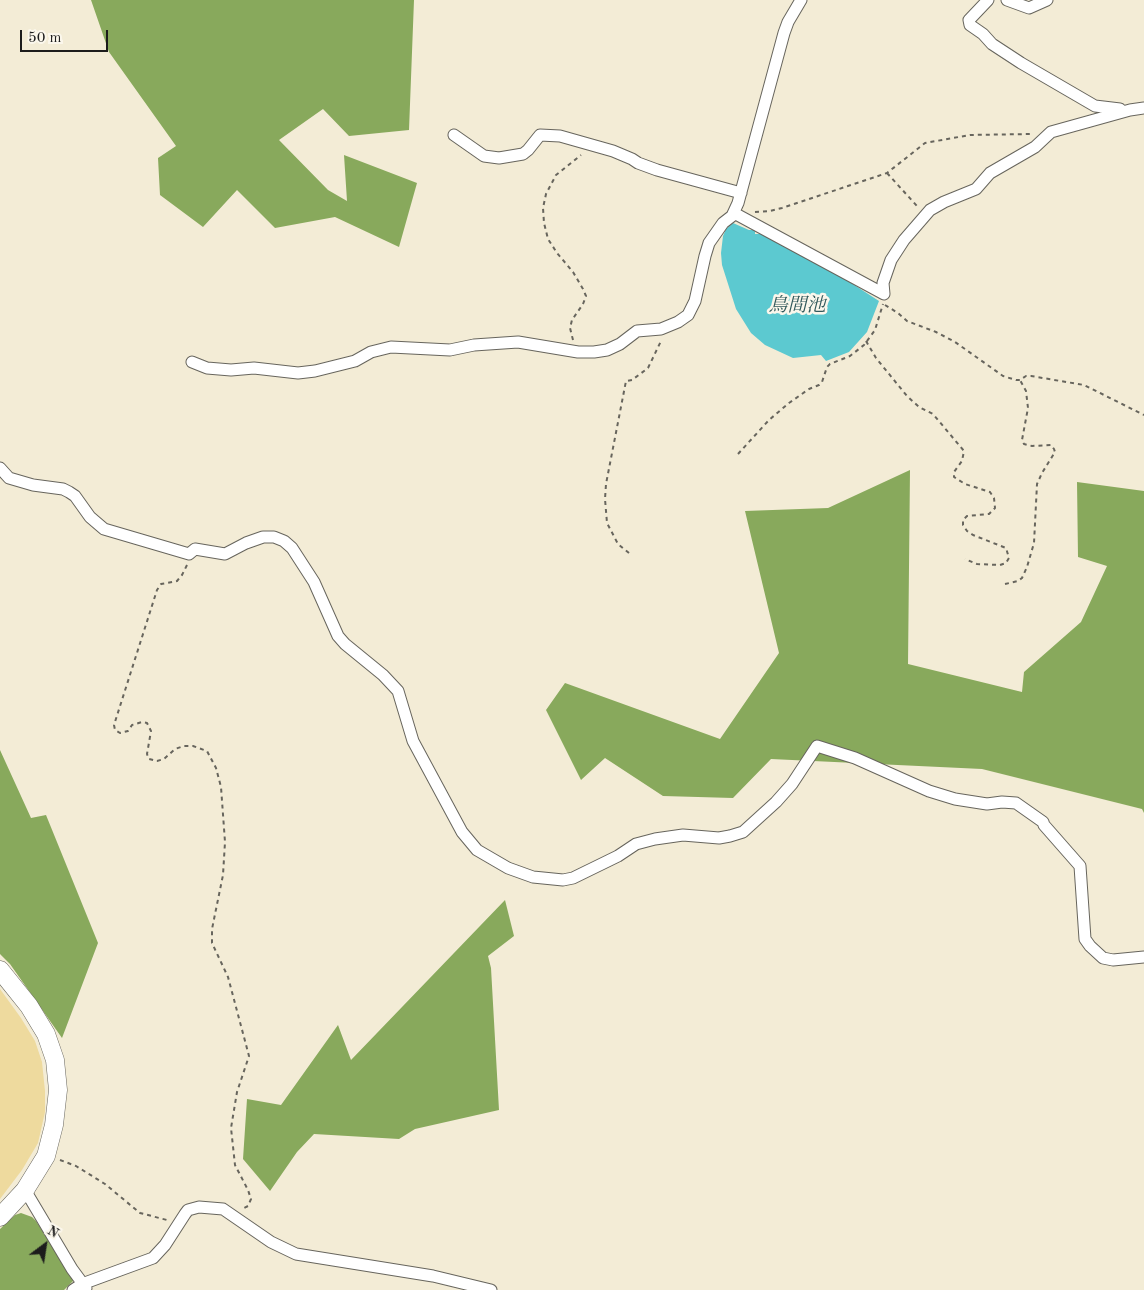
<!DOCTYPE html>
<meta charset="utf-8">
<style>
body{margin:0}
#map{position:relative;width:1144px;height:1290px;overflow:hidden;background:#f3ecd6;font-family:"Old Standard TT",serif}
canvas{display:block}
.north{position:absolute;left:20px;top:1220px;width:50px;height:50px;-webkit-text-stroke:4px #fbf7ec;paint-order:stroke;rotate:31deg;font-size:14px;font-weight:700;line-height:20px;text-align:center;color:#1c1c1c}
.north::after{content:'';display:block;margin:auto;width:18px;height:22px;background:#1c1c1c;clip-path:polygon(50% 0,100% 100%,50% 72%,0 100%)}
.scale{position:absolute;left:20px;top:30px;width:88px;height:22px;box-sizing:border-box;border:2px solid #1c1c1c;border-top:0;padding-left:6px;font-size:15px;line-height:18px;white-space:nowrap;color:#1c1c1c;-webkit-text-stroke:4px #fbf7ec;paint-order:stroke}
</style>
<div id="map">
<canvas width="1144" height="1290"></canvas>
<div class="north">N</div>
<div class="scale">50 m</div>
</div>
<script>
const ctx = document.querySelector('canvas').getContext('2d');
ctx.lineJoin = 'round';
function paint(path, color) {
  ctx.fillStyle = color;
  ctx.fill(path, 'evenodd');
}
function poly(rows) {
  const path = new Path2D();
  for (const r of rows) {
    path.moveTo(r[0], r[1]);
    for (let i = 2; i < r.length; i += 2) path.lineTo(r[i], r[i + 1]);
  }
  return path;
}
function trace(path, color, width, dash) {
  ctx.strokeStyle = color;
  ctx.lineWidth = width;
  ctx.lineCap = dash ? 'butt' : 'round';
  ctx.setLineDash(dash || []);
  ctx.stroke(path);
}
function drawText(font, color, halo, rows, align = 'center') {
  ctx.font = font + ' "Old Standard TT","Noto Serif JP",serif';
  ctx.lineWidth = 5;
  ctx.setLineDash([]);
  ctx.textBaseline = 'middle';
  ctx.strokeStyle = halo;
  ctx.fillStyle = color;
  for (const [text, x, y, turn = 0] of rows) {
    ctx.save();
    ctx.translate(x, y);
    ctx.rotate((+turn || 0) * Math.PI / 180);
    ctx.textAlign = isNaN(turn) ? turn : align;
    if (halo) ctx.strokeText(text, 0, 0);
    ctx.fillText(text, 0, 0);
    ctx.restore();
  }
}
paint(poly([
 [91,0,414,0,409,130,349,136,323,109,279,140,328,190,347,201,344,155,417,183,399,247,335,217,275,228,237,190,203,227,160,195,158,158,176,146,109,52],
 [910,470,908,664,1022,692,1024,672,1081,622,1107,566,1078,557,1077,482,1144,491,1144,813,1142,809,982,769,771,759,733,798,663,796,605,758,581,780,546,710,565,683,720,739,779,653,745,511,828,508],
 [0,750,31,818,46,815,98,943,62,1038,10,964,0,954],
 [505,900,514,936,488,956,491,968,499,1110,415,1129,399,1139,314,1134,297,1152,270,1191,243,1159,247,1099,281,1105,338,1025,351,1060],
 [21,1213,32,1217,36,1221,74,1280,64,1290,0,1290,0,1229,15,1215]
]), '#88a95c');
paint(poly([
 [0,989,21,1018,35,1041,42,1062,45,1091,45,1112,38,1143,22,1170,0,1199]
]), '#eeda9e');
paint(poly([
 [733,223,749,230,755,230,755,234,764,234,845,279,879,301,867,332,849,352,826,361,821,355,793,358,765,345,751,333,736,309,722,265,721,253,723,236,726,229]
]), '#5cc9d0');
const street = poly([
 [988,0,969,20,970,25,983,34,992,44,1021,63,1095,106,1120,109],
 [1007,0,1029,8,1047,0],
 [454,135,484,156,499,158,523,154,528,150,540,135,560,136,613,151,632,159,638,163,657,170,741,193],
 [734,213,884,294,883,283,891,260,904,240,930,210,944,202,976,189,990,173,1035,147,1051,132,1130,110,1144,108],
 [192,362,207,368,231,370,254,368,298,373,315,371,355,361,371,352,391,347,450,350,474,345,518,342,578,352,594,352,607,350,620,344,637,331,661,329,678,322,688,315,695,301,705,256,709,243,723,223,732,216,738,203,784,33,788,22,801,0],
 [0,468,9,478,33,485,63,489,69,492,75,496,90,517,104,529,189,554,195,549,225,554,246,543,263,537,274,537,284,541,292,548,314,582,338,636,345,644,383,675,398,691,413,741,462,832,477,850,508,868,533,877,563,880,573,878,618,856,636,844,655,839,683,835,719,838,730,836,743,832,776,802,792,784,817,746,855,758,929,791,955,799,987,804,1002,802,1016,803,1043,822,1044,825,1080,866,1085,939,1090,946,1103,958,1113,960,1144,957],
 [25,1190,72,1269,86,1288],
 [73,1290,82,1284,153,1258,165,1245,185,1214,188,1210,199,1207,223,1209,271,1242,296,1254,433,1276,491,1290]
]);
const primary = poly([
 [0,970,29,1006,46,1034,55,1060,58,1090,54,1125,46,1156,25,1190,0,1217]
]);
trace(street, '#67655d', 13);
trace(primary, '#67655d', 19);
trace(poly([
 [887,173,917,206],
 [755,212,770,211,782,208,887,173,925,143,970,135,1031,134],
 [885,305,898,313,907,321,936,332,955,342,1003,376,1016,380,1020,380,1026,376,1031,376,1084,385,1144,415],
 [573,340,570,328,572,320,583,304,586,296,583,289,573,272,557,253,548,239,544,223,543,208,546,194,556,175,581,155],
 [866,341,876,358,907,396,919,407,933,414,964,451,962,461,954,472,954,477,965,484,990,492,994,498,995,508,989,514,967,516,963,520,963,525,967,531,973,535,1006,548,1009,558,1006,563,1000,565,977,564,965,559],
 [738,454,769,420,789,403,809,389,819,385,822,382,827,367,830,364,850,356,864,345,875,330,883,304],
 [629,553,618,544,607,523,605,499,606,484,626,381,632,380,648,368,661,341],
 [187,565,182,575,177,581,161,584,157,590,114,725,115,730,120,733,128,731,132,725,142,722,147,723,151,731,147,754,149,759,157,761,164,759,175,749,184,746,193,746,207,751,216,768,221,787,225,842,223,875,212,929,212,943,228,977,249,1056,237,1092,231,1128,235,1165,248,1190,251,1199,248,1206,242,1209],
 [1005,584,1018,581,1022,578,1027,567,1034,543,1037,484,1042,473,1055,452,1054,449,1051,445,1032,446,1024,444,1022,440,1028,408,1026,391,1020,380],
 [60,1160,76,1166,105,1184,140,1213,167,1220]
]), '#67655d', 2, [4, 4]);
trace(street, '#fff', 11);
trace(primary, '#fff', 18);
drawText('italic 19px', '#32595b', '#fbf7ec', [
 ["鳥間池",797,306]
]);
</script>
